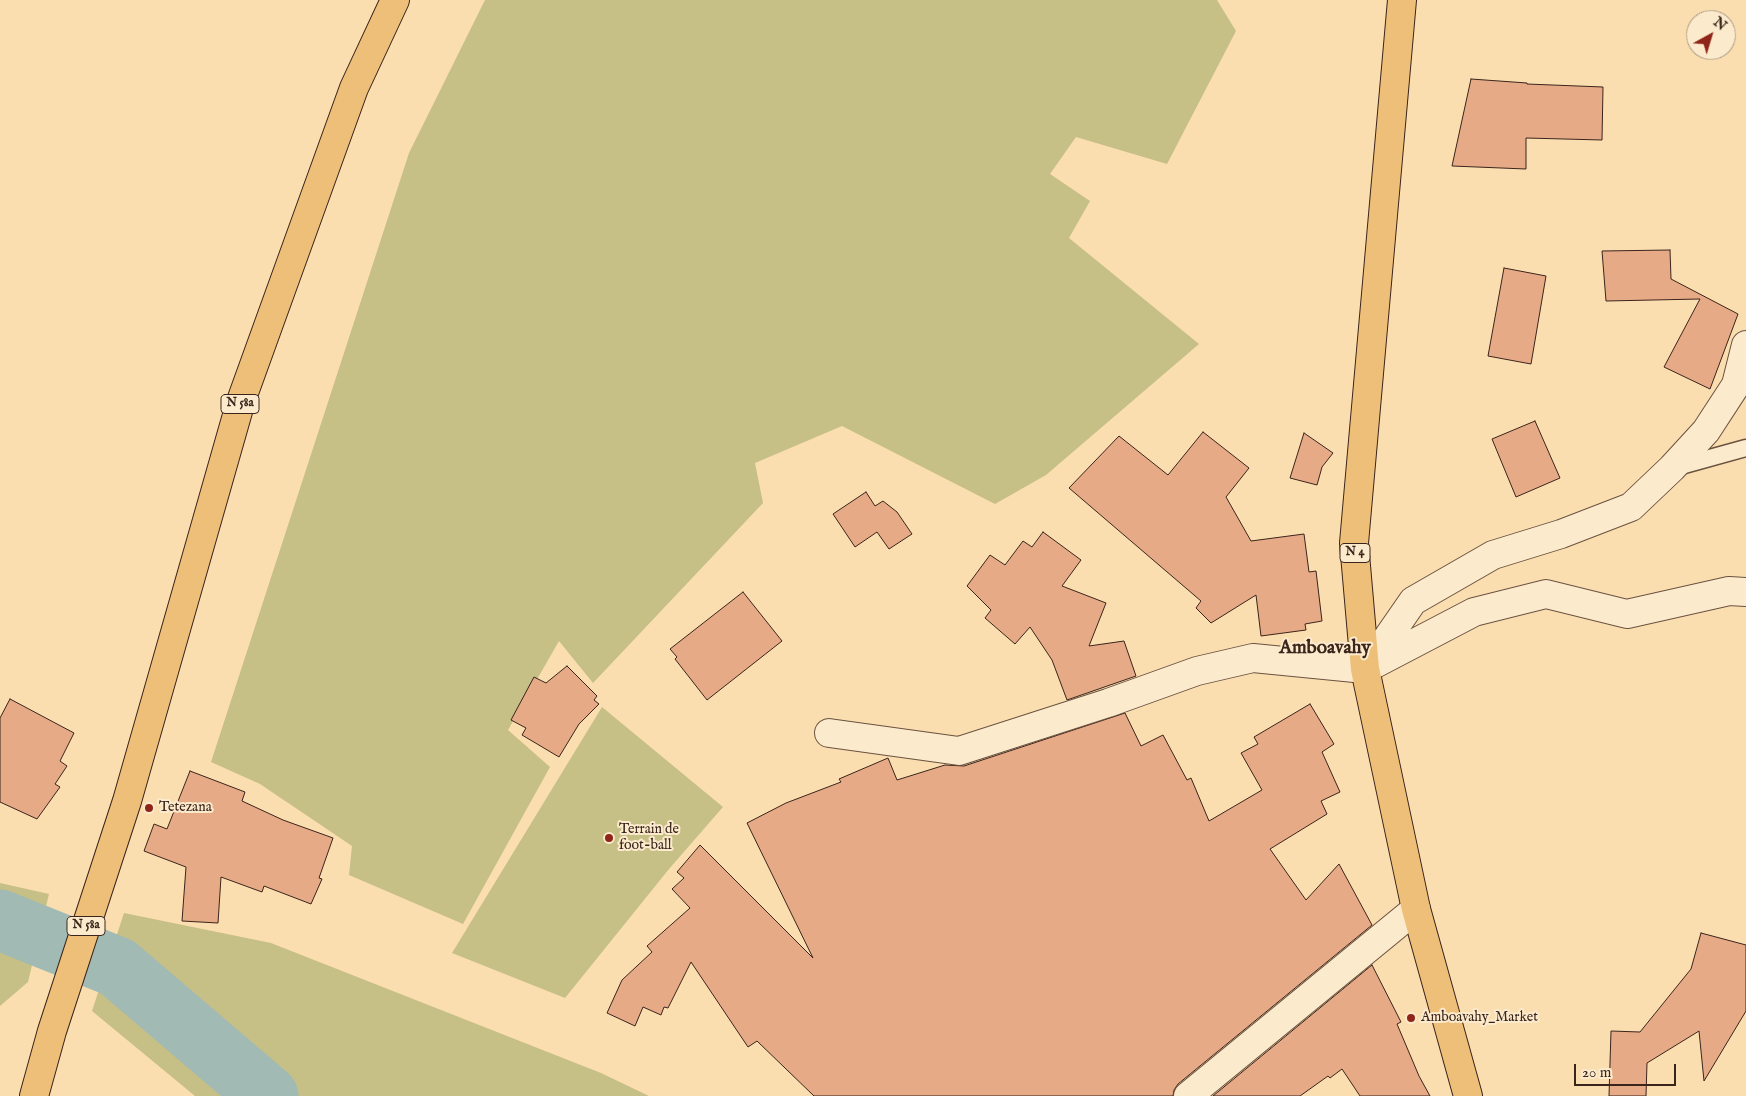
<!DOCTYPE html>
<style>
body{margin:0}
#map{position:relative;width:1746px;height:1096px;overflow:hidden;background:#fbdeb0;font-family:"IM FELL English",serif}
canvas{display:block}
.north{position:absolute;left:1686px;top:10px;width:50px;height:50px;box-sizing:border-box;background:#fceacc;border:1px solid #ae9b85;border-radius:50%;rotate:39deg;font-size:14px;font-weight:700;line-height:20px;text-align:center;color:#3a241b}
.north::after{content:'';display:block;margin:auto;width:18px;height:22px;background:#8f2418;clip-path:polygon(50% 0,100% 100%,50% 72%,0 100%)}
.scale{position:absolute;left:1574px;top:1064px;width:102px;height:22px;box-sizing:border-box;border:2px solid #3a241b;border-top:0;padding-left:6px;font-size:15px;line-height:18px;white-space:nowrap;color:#3a241b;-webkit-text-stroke:4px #fceacc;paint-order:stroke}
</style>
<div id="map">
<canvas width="1746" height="1096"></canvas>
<div class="north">N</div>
<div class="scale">20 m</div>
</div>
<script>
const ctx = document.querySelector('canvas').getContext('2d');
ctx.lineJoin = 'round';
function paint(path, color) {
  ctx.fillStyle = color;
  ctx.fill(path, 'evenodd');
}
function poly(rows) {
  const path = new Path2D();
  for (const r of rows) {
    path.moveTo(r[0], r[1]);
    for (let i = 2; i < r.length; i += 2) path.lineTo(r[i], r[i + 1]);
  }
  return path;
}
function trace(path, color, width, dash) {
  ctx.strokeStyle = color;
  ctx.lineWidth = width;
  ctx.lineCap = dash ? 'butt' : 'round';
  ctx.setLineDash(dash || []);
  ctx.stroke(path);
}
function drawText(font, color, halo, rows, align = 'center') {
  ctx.font = font + ' "IM FELL English",serif';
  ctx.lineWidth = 4;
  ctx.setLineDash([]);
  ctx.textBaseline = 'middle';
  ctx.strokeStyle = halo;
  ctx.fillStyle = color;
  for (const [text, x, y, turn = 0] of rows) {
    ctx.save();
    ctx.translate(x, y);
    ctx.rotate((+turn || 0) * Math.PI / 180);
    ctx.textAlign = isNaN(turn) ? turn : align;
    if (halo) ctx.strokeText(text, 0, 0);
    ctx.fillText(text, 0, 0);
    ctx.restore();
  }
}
paint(poly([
 [485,0,1217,0,1236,31,1167,164,1076,137,1050,174,1090,201,1069,238,1199,344,1046,475,995,504,842,426,755,463,763,503,593,683,559,641,508,730,550,767,463,924,349,875,352,846,260,784,211,762,409,153],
 [602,707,723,807,669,869,565,998,452,953],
 [0,883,49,894,28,982,0,1006],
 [124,913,271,943,601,1073,649,1096,195,1096,92,1011]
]), '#c6bf86');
trace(poly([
 [0,920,117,967,268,1096]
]), '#a1bab4', 61);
const building = poly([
 [1471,79,1527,83,1527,84,1603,87,1602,140,1526,138,1526,169,1452,166,1471,79],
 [1670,250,1671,279,1738,314,1710,389,1664,367,1700,299,1606,301,1602,251,1670,250],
 [1504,268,1546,276,1531,364,1488,356,1504,268],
 [1535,421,1560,478,1516,497,1492,439,1535,421],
 [1203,432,1249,468,1226,497,1251,541,1304,534,1309,572,1316,571,1322,621,1305,624,1306,630,1261,636,1256,595,1211,623,1196,608,1201,601,1069,488,1119,436,1168,475,1203,432],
 [1304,433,1333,453,1322,467,1317,485,1290,478,1304,433],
 [866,492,875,506,883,501,897,512,912,534,889,549,877,532,855,547,833,514,866,492],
 [1043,532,1081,560,1062,586,1106,603,1089,646,1124,641,1136,676,1067,700,1052,660,1030,627,1015,644,985,618,991,610,967,586,990,555,1005,565,1023,541,1032,547,1043,532],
 [743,592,782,641,707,700,675,659,677,657,670,649,743,592],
 [567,666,597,696,594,700,599,704,579,724,559,757,522,735,526,728,511,720,534,677,546,683,567,666],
 [10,699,74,733,60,761,67,766,55,784,60,787,37,819,0,802,0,718,10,699],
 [1310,704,1334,744,1322,752,1340,792,1321,801,1327,814,1270,849,1306,900,1339,864,1372,925,1178,1084,1174,1090,1173,1096,814,1096,757,1041,748,1047,691,962,668,1008,664,1007,661,1015,643,1007,635,1026,607,1013,622,980,652,952,647,946,690,908,672,889,684,878,677,872,700,845,813,958,747,823,786,803,841,782,839,779,888,758,897,780,945,765,964,766,1125,713,1141,746,1163,735,1187,780,1191,778,1209,821,1262,790,1241,753,1258,744,1254,737,1310,704],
 [190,771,245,792,242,801,283,820,333,838,319,878,322,879,311,904,264,886,262,892,221,877,218,923,182,921,186,867,144,851,154,824,167,829,190,771],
 [1701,933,1746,945,1746,1011,1704,1081,1699,1031,1647,1063,1646,1096,1609,1096,1611,1031,1640,1032,1691,969,1701,933],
 [1372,965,1401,1022,1397,1024,1419,1076,1430,1096,1360,1096,1342,1069,1330,1078,1328,1076,1300,1096,1213,1096,1372,965]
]);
paint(building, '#e7aa87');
trace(building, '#3a241b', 1);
const service = poly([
 [1677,467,1746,448]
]);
const minor = poly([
 [1368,666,1413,601,1493,555,1561,534,1631,507,1672,468,1706,431,1736,385,1746,345],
 [829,733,959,751,1108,703,1197,671,1253,658,1365,669,1474,612,1546,594,1627,614,1729,591,1746,592],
 [1188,1096,1416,909]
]);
const primary = poly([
 [1402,0,1354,543,1365,669,1416,909,1468,1096],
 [34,1096,52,1031,127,801,241,401,354,88,395,0]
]);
trace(service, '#6a5240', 19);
trace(minor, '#6a5240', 30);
trace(primary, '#3a241b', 30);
trace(service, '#fceacc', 16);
trace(minor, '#fceacc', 28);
trace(primary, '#eebf78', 28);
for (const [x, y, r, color] of [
 [149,808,5,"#8f2418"],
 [609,838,5,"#8f2418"],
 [1411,1018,5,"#8f2418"]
]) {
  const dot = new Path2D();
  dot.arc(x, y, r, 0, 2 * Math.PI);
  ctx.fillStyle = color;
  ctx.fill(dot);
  trace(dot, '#fceacc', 2);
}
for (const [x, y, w] of [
 [240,404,38],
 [1355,553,30],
 [86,926,38]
]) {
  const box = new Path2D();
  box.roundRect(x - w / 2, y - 9.5, w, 19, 4);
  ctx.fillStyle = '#fceacc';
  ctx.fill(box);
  trace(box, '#3a241b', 1);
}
drawText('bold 12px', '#3a241b', null, [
 ["N 58a",240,404],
 ["N 4",1355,553],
 ["N 58a",86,926]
]);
drawText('14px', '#3a241b', '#fceacc', [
 ["Tetezana",159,808],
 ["Terrain de",619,830],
 ["foot-ball",619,846],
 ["Amboavahy_Market",1421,1018]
], 'left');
drawText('bold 19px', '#3a241b', '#fceacc', [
 ["Amboavahy",1325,649]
]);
</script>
